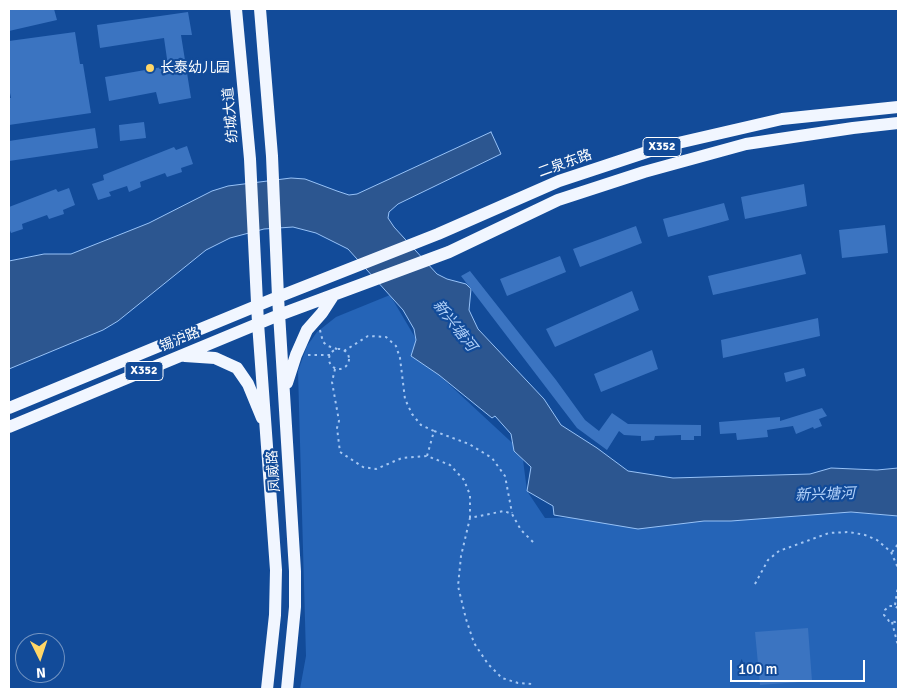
<!DOCTYPE html>
<meta charset="utf-8">
<style>
body{margin:0}
#map{position:relative;width:907px;height:698px;overflow:hidden;background:#124b99;font-family:Signika,sans-serif}
canvas{display:block}
.frame{position:absolute;inset:0;border:10px solid #fff;pointer-events:none}
.north{position:absolute;left:15px;top:633px;width:50px;height:50px;box-sizing:border-box;background:#124b99;border:1px solid #7193c2;border-radius:50%;rotate:176deg;font-size:14px;font-weight:700;line-height:20px;text-align:center;color:#fff}
.north::after{content:'';display:block;margin:auto;width:18px;height:22px;background:#ffd667;clip-path:polygon(50% 0,100% 100%,50% 72%,0 100%)}
.scale{position:absolute;left:730px;top:660px;width:135px;height:22px;box-sizing:border-box;border:2px solid #fff;border-top:0;padding-left:6px;font-size:15px;line-height:18px;white-space:nowrap;color:#fff;-webkit-text-stroke:4px #124b99;paint-order:stroke}
</style>
<div id="map">
<canvas width="907" height="698"></canvas>
<div class="frame"></div>
<div class="north">N</div>
<div class="scale">100 m</div>
</div>
<script>
const ctx = document.querySelector('canvas').getContext('2d');
ctx.lineJoin = 'round';
function paint(path, color) {
  ctx.fillStyle = color;
  ctx.fill(path, 'evenodd');
}
function poly(rows) {
  const path = new Path2D();
  for (const r of rows) {
    if (r.length === 3) {
      path.moveTo(r[0] + r[2], r[1]);
      path.arc(r[0], r[1], r[2], 0, 2 * Math.PI);
      continue;
    }
    path.moveTo(r[0], r[1]);
    for (let i = 2; i < r.length; i += 2) path.lineTo(r[i], r[i + 1]);
  }
  return path;
}
function trace(path, color, width, dash) {
  ctx.strokeStyle = color;
  ctx.lineWidth = width;
  ctx.lineCap = dash ? 'butt' : 'round';
  ctx.setLineDash(dash || []);
  ctx.stroke(path);
}
function drawText(font, color, halo, rows, align = 'center') {
  ctx.font = font + ' Signika,"Noto Sans SC",sans-serif';
  ctx.lineWidth = 4.5;
  ctx.setLineDash([]);
  ctx.textBaseline = 'middle';
  ctx.strokeStyle = halo;
  ctx.fillStyle = color;
  for (const [text, x, y, turn = 0] of rows) {
    ctx.save();
    ctx.translate(x, y);
    ctx.rotate((+turn || 0) * Math.PI / 180);
    ctx.textAlign = isNaN(turn) ? turn : align;
    if (halo) ctx.strokeText(text, 0, 0);
    ctx.fillText(text, 0, 0);
    ctx.restore();
  }
}
paint(poly([
 [390,295,416,339,439,375,522,452,527,491,545,518,851,512,898,516,898,689,300,689,306,656,298,371,307,346,317,332,336,317]
]), '#2564b7');
const water = poly([
 [491,132,501,154,398,204,389,212,388,218,394,227,437,274,447,279,466,284,471,289,469,310,478,329,544,399,561,425,597,448,628,471,673,478,810,474,831,468,877,470,898,468,898,516,851,512,731,521,704,521,638,529,554,515,553,506,527,491,531,467,514,451,511,434,495,416,492,418,439,375,411,356,416,340,414,329,403,310,348,249,316,233,293,227,264,229,230,238,206,250,118,321,103,330,9,369,9,261,44,254,71,254,149,223,212,191,228,186,291,178,305,179,337,191,349,195,357,194,491,132]
]);
paint(water, '#2c5690');
trace(water, '#97c2f7', 1);
paint(poly([
 [16,9,54,9,57,20,9,31,9,10],
 [188,12,192,35,181,35,191,98,159,104,156,92,109,101,105,77,168,66,164,38,100,48,97,25],
 [75,32,80,64,83,64,91,113,9,125,9,98,11,98,9,88,9,41],
 [144,122,146,138,120,141,119,125],
 [95,128,98,148,9,161,9,141],
 [187,146,193,164,181,168,182,172,167,177,165,173,140,182,141,187,129,192,127,186,109,192,111,196,98,200,92,184,104,180,103,175,174,147,176,150],
 [804,184,807,206,745,219,741,197],
 [69,188,75,205,63,210,64,214,49,219,47,215,22,224,23,229,11,233,9,228,9,207,56,189,58,192],
 [724,203,729,220,668,237,663,219],
 [885,225,888,253,842,258,839,230],
 [636,226,642,243,580,267,573,249],
 [801,254,806,274,713,295,708,276],
 [560,256,566,272,507,296,500,279],
 [470,271,556,380,585,420,599,431,612,413,628,424,701,425,701,436,694,436,694,440,681,440,681,435,655,436,654,440,641,441,641,436,624,435,619,431,607,450,577,428,461,276],
 [632,291,639,310,555,347,546,329],
 [818,318,820,336,723,358,721,340],
 [652,350,658,369,601,392,594,374],
 [804,368,806,376,786,382,784,373],
 [822,408,827,416,819,419,822,426,814,429,813,427,796,434,793,426,767,430,768,437,737,440,736,433,720,434,719,422,780,417,780,421],
 [808,628,812,681,760,685,755,632]
]), '#3b74c1');
trace(poly([
 [320,330,323,342,328,346,337,349],
 [339,359,10],
 [344,351,368,336,386,337,396,346,400,358,405,399,412,414,421,425,434,431],
 [308,355,330,355],
 [335,369,332,382,339,421,337,428,340,452,363,467,376,469,402,458,427,456],
 [470,518,470,495,464,480,450,465,427,456,434,431,469,444,492,458,505,476,512,513],
 [533,542,521,530,512,514,504,511,470,518,461,556,458,586,466,619,474,643,488,664,502,678,518,683,533,684],
 [892,552,898,544],
 [755,584,768,560,779,551,829,533,849,532,865,535,877,540,891,552,898,568],
 [895,605,898,586],
 [898,608,894,606,889,606,885,610,884,615,889,621,895,622,898,620],
 [892,622,898,646]
]), '#a5c7f3', 2, [2.5, 4]);
trace(poly([
 [236,9,250,159,258,323,276,570,275,615,267,689],
 [260,9,272,156,278,297,295,571,295,607,287,689],
 [185,356,215,358,237,368,248,384,262,418],
 [287,383,296,355,307,330,322,313,333,296],
 [9,408,278,297,438,234,559,181,665,146,782,119,898,107],
 [9,427,279,315,449,252,558,200,644,172,746,144,853,128,898,123]
]), '#f1f6ff', 12);
for (const [x, y, r, color] of [
 [150,68,5,"#ffd667"]
]) {
  const dot = new Path2D();
  dot.arc(x, y, r, 0, 2 * Math.PI);
  ctx.fillStyle = color;
  ctx.fill(dot);
  trace(dot, '#124b99', 2);
}
for (const [x, y, w] of [
 [662,147,38],
 [144,371,38]
]) {
  const box = new Path2D();
  box.roundRect(x - w / 2, y - 9.5, w, 19, 4);
  ctx.fillStyle = '#124b99';
  ctx.fill(box);
  trace(box, '#fff', 1);
}
drawText('bold 12px', '#fff', null, [
 ["X352",662,147],
 ["X352",144,371]
]);
drawText('14px', '#fff', '#124b99', [
 ["长泰幼儿园",160,68]
], 'left');
drawText('14px', '#fff', '#124b99', [
 ["纺城大道",231,115,-95],
 ["二泉东路",565,164,-20],
 ["锡沪路",180,340,-22],
 ["凤威路",274,471,-94]
]);
drawText('italic 15px', '#b1d1fa', '#124b99', [
 ["新兴塘河",454,326,52],
 ["新兴塘河",825,495,-2]
]);
</script>
